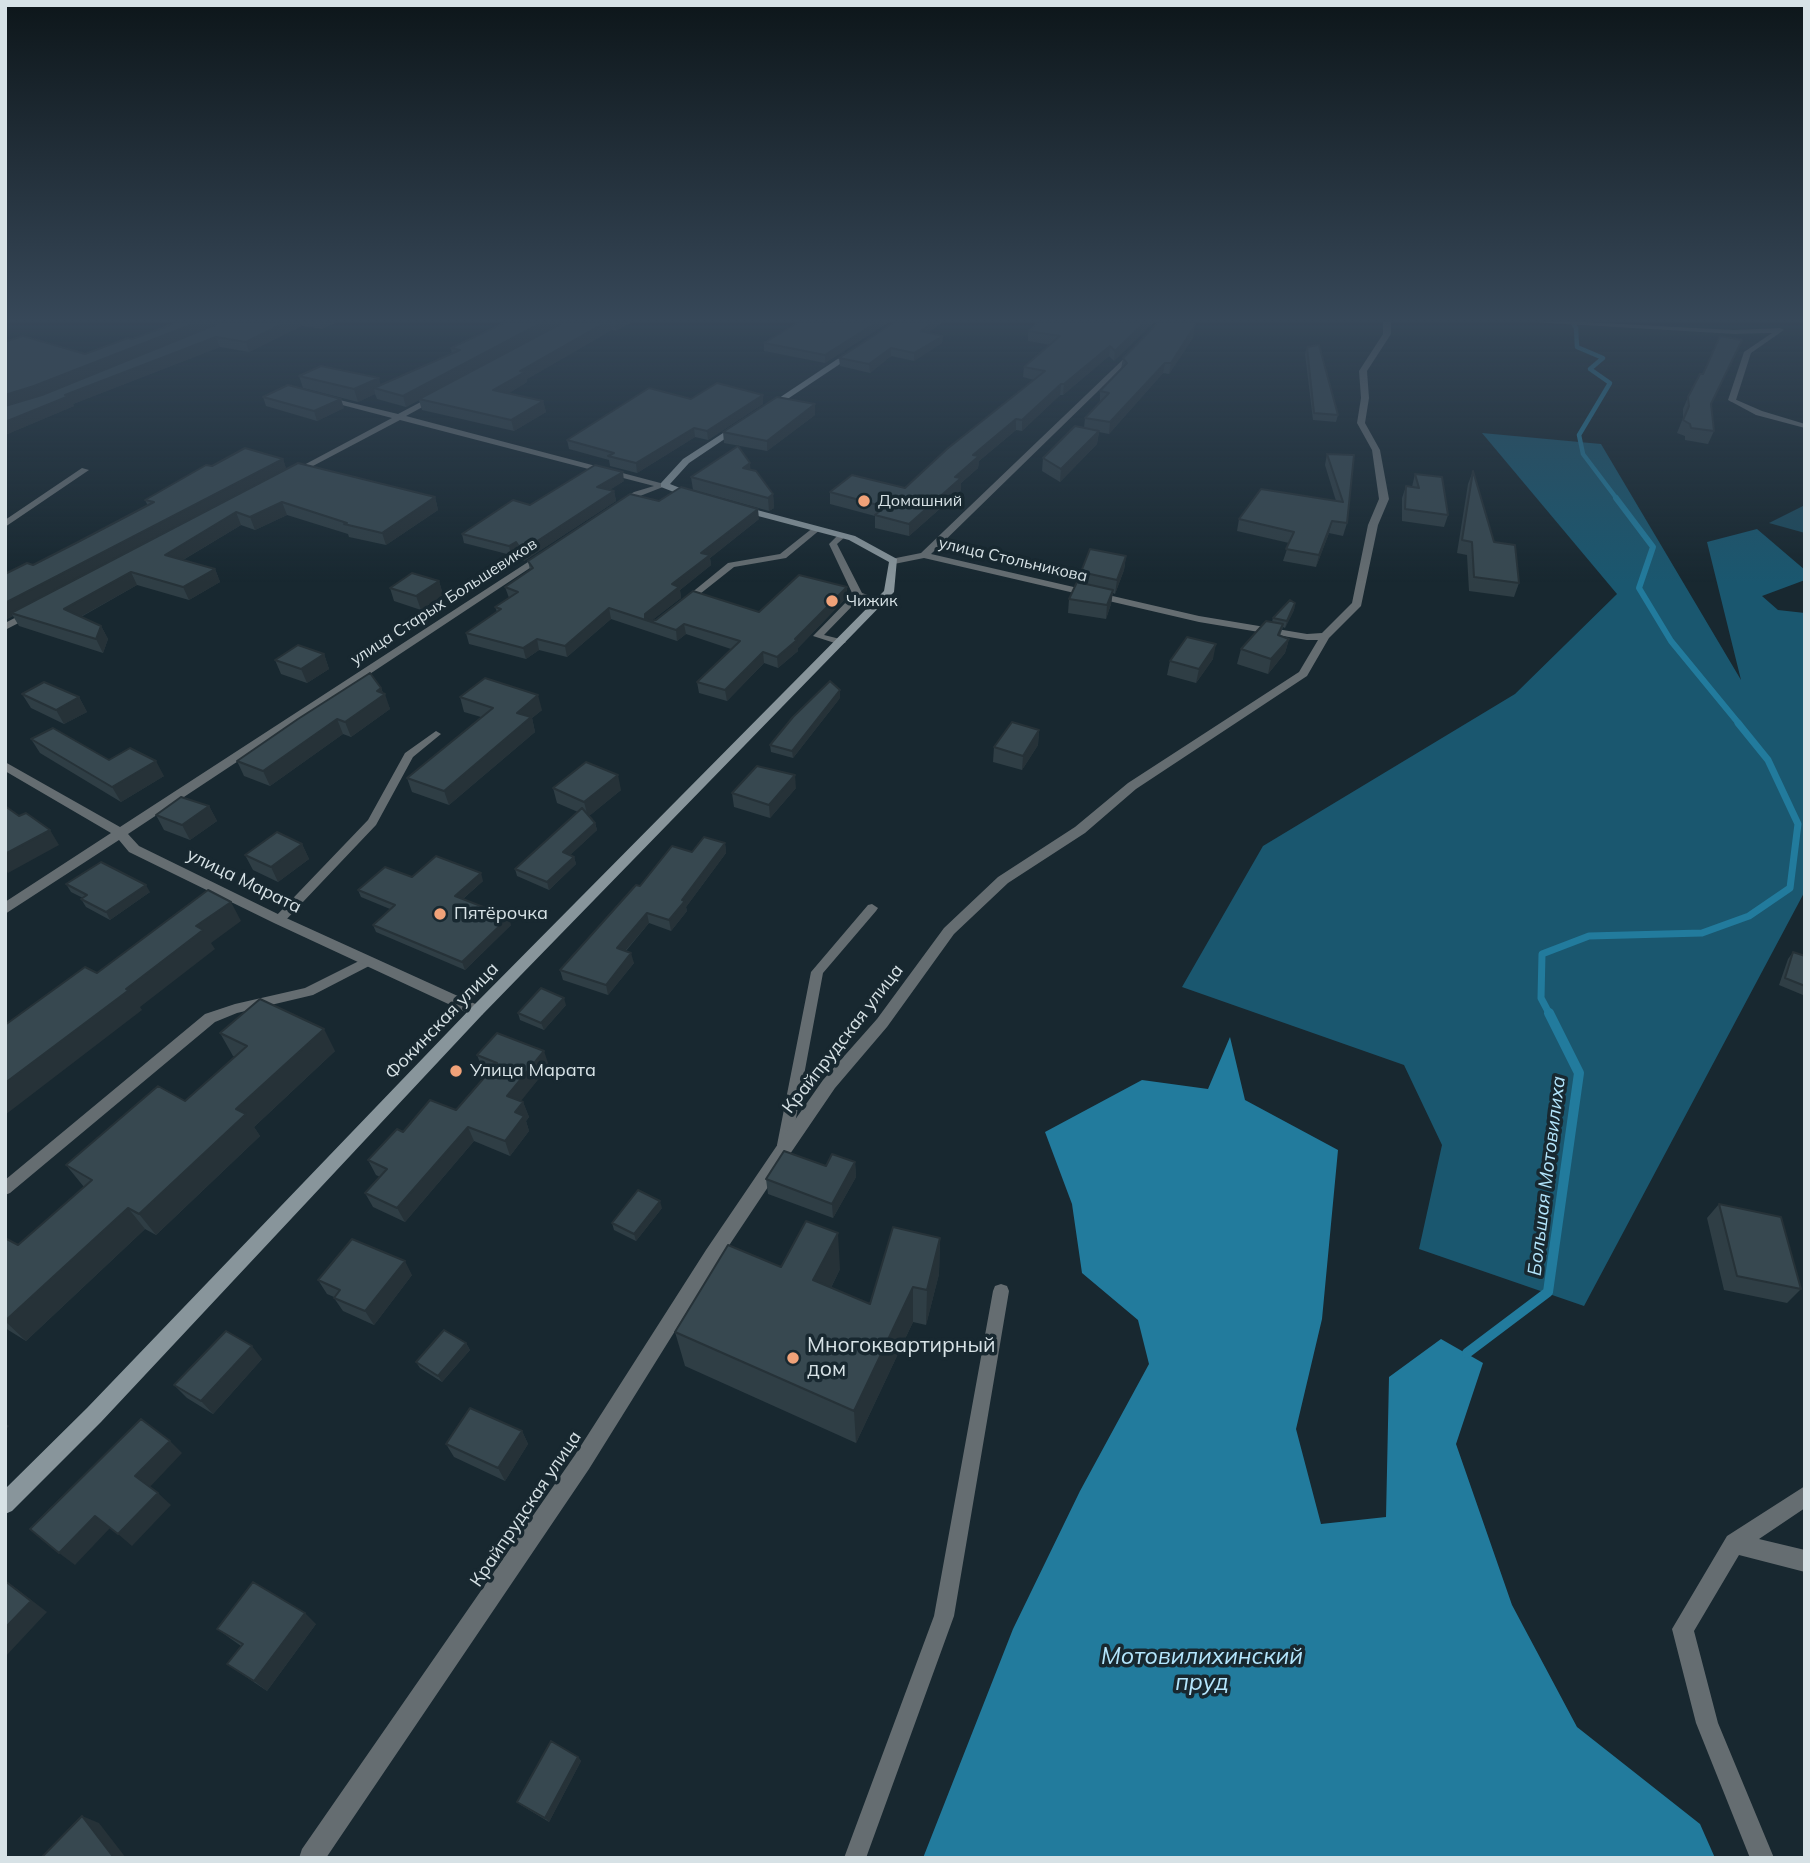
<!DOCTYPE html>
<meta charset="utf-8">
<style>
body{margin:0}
#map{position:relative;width:1810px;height:1863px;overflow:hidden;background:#182830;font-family:Mulish,sans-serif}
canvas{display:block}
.frame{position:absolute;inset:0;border:7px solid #d7e2e6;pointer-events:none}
</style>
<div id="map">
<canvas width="1810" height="1863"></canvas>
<div class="frame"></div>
</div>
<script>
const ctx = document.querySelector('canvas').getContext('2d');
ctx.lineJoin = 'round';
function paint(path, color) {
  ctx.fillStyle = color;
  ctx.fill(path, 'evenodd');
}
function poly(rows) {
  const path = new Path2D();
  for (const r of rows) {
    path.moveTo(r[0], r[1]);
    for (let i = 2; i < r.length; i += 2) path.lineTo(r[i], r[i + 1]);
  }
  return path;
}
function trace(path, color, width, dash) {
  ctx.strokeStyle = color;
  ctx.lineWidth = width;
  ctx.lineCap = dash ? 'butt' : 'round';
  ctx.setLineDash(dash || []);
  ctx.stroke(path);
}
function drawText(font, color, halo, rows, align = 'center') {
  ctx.font = font + ' Mulish,sans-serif';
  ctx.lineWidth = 7;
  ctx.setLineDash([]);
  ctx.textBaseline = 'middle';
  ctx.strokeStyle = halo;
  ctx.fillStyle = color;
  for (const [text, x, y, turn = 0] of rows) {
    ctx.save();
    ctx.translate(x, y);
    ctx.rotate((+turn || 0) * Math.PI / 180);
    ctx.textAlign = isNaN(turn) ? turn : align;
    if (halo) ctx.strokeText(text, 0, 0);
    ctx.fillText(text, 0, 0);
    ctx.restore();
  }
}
paint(poly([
 [1805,505,1805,533,1769,523]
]), '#1d4a5d');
paint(poly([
 [1482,433,1601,444,1741,680,1707,542,1757,529,1805,570,1805,580,1762,596,1778,610,1805,613,1805,891,1584,1306,1419,1249,1442,1145,1404,1065,1182,987,1263,846,1515,694,1617,594]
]), '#1a576f');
paint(poly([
 [1230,1037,1245,1100,1338,1150,1322,1319,1296,1429,1321,1524,1386,1517,1389,1377,1441,1339,1483,1363,1456,1444,1512,1605,1577,1727,1700,1824,1715,1858,923,1858,1013,1629,1080,1491,1149,1364,1138,1320,1082,1273,1072,1204,1045,1132,1142,1080,1208,1089]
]), '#227b9d');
trace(poly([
 [1572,322,1576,328,1577,347,1603,358,1590,369,1610,383,1579,435,1583,454,1617,499]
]), '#227b9d', 4.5);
trace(poly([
 [1616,498,1653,547,1639,588,1671,641,1740,725]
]), '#227b9d', 6);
trace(poly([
 [1550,1015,1541,998,1542,954,1589,936,1702,933,1749,916,1790,888,1798,824,1768,760,1738,723]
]), '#227b9d', 7);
trace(poly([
 [1467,1353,1548,1292,1579,1073,1549,1013]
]), '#227b9d', 10);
paint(poly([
 [1732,398,1762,411,1805,424,1805,428,1756,415,1730,401,1729,400,1732,398],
 [814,527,821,529,786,558,734,567,686,605,680,605,679,603,728,563,780,554,814,527],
 [839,534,846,536,837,544,862,593,885,601,881,604,860,598,824,635,844,640,846,642,841,645,813,636,853,595,829,544,839,534],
 [436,731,441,734,413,757,376,825,283,923,275,923,273,920,275,917,368,820,405,753,436,731],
 [872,904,878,908,876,911,823,973,791,1145,789,1149,784,1151,779,1149,777,1145,811,972,868,905,872,904],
 [369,956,375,961,373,964,313,995,237,1013,215,1022,10,1193,5,1195,5,1180,205,1014,235,1004,305,988,369,956],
 [1001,1284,1007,1286,1009,1291,954,1616,866,1858,844,1858,934,1616,993,1291,995,1286,1001,1284]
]), '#656d71');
paint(poly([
 [1383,322,1391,322,1391,334,1367,371,1369,398,1365,423,1380,450,1389,499,1378,525,1361,606,1329,638,1307,676,1136,789,1085,833,1008,883,954,934,887,1027,835,1088,790,1154,718,1262,589,1469,326,1858,299,1858,302,1849,575,1455,706,1250,778,1144,823,1080,877,1019,944,928,998,877,1075,827,1128,783,1299,672,1318,640,1307,640,1199,622,924,558,894,564,891,563,891,559,921,553,1134,349,1137,349,1137,353,931,554,1199,616,1307,634,1322,633,1352,603,1368,525,1379,499,1372,450,1357,423,1361,398,1359,371,1383,334,1383,322],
 [1532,322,1583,322,1734,330,1780,328,1784,330,1751,353,1736,400,1732,402,1728,400,1744,352,1772,333,1734,334,1532,322],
 [434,395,441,397,406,416,668,485,640,496,621,507,618,506,618,502,634,492,654,486,400,420,294,476,287,474,392,418,323,400,323,396,398,414,434,395],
 [82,468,89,470,5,527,5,520,82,468],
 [545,551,548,552,548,556,128,834,139,846,284,917,482,1007,484,1011,482,1015,472,1015,274,923,129,852,119,840,5,914,5,902,111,833,5,771,5,762,120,827,545,551],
 [32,609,36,610,36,614,5,630,5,623,32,609],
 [1805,1486,1805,1508,1759,1539,1805,1550,1805,1572,1739,1555,1694,1631,1718,1723,1774,1858,1750,1858,1696,1723,1672,1629,1727,1536,1805,1486]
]), '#656d71');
paint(poly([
 [851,350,858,352,771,410,764,408,851,350],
 [737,424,744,426,689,463,670,484,695,494,695,498,689,498,661,487,661,483,683,459,737,424],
 [742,506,855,536,897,559,894,592,482,1015,101,1422,12,1511,5,1514,5,1489,87,1408,472,1007,884,591,889,562,849,540,739,511,737,509,742,506]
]), '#88959b');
paint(poly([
 [178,322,337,322,322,329,302,326,249,352,220,347,73,404,74,406,5,435,85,354,132,339],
 [506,322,632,322,616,331,612,330,527,379,527,382,509,393,543,401,546,412,514,431,422,410,419,400,406,407,377,399,375,394,358,402,303,388,299,376,381,385,452,353,451,348],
 [799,322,889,322,825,363,764,351,764,343],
 [1038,322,1154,322,1114,361,1109,356,1063,395,1060,395,1022,431,1016,430,979,461,978,468,961,483,961,490,909,536,875,528,875,516,830,504,830,492,905,488,1034,380,1023,377,1024,367,1050,345,1028,341,1028,331],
 [1195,322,1193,338,1169,374,1163,373,1109,434,1099,432,1097,444,1060,482,1042,471,1043,458,1084,428,1085,418,1100,403,1100,391,1121,369,1123,358],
 [929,333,943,336,942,343,914,361,891,356,870,373,840,366,839,358],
 [1307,347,1338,415,1336,422,1313,420,1305,354],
 [763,395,763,404,708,440,695,437,637,473,610,466,609,460,569,449,567,440,691,399],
 [263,397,344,408,317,421,266,406],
 [1688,397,1711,405,1714,431,1708,444,1685,440,1685,436,1677,433,1683,418,1683,409],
 [815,415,767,451,724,443,723,432],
 [1327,454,1354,455,1347,523,1343,536,1329,533,1316,567,1283,561,1289,543,1237,531,1239,519,1336,501,1325,465],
 [283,459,286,469,435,497,438,510,386,545,349,537,348,534,287,515,255,530,241,525,183,560,215,569,220,582,189,600,137,585,81,617,101,626,108,639,103,653,19,626,13,616,5,620,33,565,148,506,145,500,212,466],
 [750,463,750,470,773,494,774,508,769,511,693,490,691,477],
 [1473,471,1494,542,1519,583,1514,597,1469,591,1467,555,1457,553,1468,484],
 [1415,474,1448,515,1444,527,1402,521,1402,498,1406,486,1412,487],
 [624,481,609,490,614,491,616,501,524,561,518,551,511,555,464,543,462,534,530,505],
 [659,501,759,519,710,558,711,565,680,590,681,598,651,621,759,612,847,597,798,648,798,651,778,668,764,663,727,701,699,693,697,682,731,649,686,634,677,641,611,619,567,657,539,650,526,659,469,644,466,633,497,612,495,607,509,598,505,587,530,570,528,561],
 [1126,556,1124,570,1115,594,1113,593,1111,604,1106,619,1068,613,1069,599,1080,583,1081,572],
 [439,581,443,595,421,610,394,601,390,588],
 [1295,603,1294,610,1285,628,1283,627,1280,636,1289,639,1285,653,1268,674,1237,664,1241,649,1272,622,1273,618],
 [324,654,329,669,307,683,281,674,275,660],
 [1213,659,1196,683,1167,675,1170,661],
 [381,688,390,709,351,737,343,734,270,786,244,776,237,761],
 [22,694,79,697,87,712,64,724,31,708],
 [460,697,542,710,532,718,535,732,449,805,412,792,407,778,481,717,464,712],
 [840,698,793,758,771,752,770,745],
 [1039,730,1038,745,1022,770,993,762,994,747],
 [31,739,109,760,164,776,121,802,40,753],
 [553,788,621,790,589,816,595,823,597,830,570,855,574,857,576,864,549,890,517,876,515,869,578,812,557,803],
 [796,788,770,818,734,807,732,793],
 [209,806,217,821,190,840,164,830,156,815],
 [725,843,726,853,686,907,687,911,671,931,649,923,626,951,634,963,608,995,563,980,560,970,640,886,692,852],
 [302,844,309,859,278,882,253,870,245,855],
 [412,877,483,881,463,899,511,925,465,970,376,932,373,925,390,909,361,897,358,890],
 [66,884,150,892,110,920,86,907,81,899,83,898,71,892],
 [1793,952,1805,956,1805,993,1803,995,1779,985,1788,959],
 [566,1005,544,1030,520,1020,518,1013],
 [220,1033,335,1051,254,1127,260,1136,156,1235,145,1229,26,1341,5,1328,5,1238,18,1245,84,1187,66,1165,185,1101,235,1057,233,1056],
 [477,1055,549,1066,520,1101,523,1102,529,1117,526,1121,529,1131,510,1156,474,1141,405,1222,373,1207,365,1193,380,1177,376,1175,368,1160,403,1132,456,1110,489,1072,483,1070],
 [855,1162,856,1177,833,1218,768,1194,766,1179,826,1166],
 [1719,1204,1801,1289,1787,1303,1724,1290,1707,1218],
 [662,1208,636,1241,614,1230,612,1223],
 [940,1238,939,1274,926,1325,913,1322,856,1443,685,1366,675,1332,781,1267,840,1269,831,1288,870,1304],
 [412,1275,374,1325,343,1311,334,1298,334,1297,327,1294,318,1280],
 [466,1343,470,1350,442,1382,420,1368,416,1362],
 [262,1359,213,1414,187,1398,174,1385],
 [522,1431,528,1444,505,1481,454,1457,446,1444],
 [316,1624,267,1691,227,1664,241,1646,217,1629],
 [578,1757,581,1761,549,1822,521,1805,517,1802]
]), '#2f3e45');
paint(poly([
 [198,322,226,322,39,397,5,407,5,395],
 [286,322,301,322,302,326,249,352,246,342],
 [320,322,337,322,322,329],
 [543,322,565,322,406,407,403,396],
 [606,322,610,322,612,330,527,379,527,382,496,401,493,390,520,371],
 [615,322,632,322,616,331],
 [877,322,889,322,825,363,825,355],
 [933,322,943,322,921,339,921,331],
 [1145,322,1154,322,1114,361,1115,351],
 [1195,322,1193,338,1169,374,1171,363],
 [943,336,942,343,914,361,914,353],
 [216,337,220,347,73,404,74,406,5,435,5,422,65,395],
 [1110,346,1109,356,1063,395,1064,384],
 [891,348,891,356,870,373,869,364],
 [1165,363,1163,373,1109,434,1110,422],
 [379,378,382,390,374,388,375,394,358,402,354,389],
 [1061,384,1060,395,1022,431,1022,420],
 [763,395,763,404,708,440,707,431],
 [341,399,344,408,317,421,314,411],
 [543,401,546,412,514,431,511,420],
 [815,404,815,415,767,451,767,441],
 [1016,419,1016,430,979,461,978,468,961,483,961,490,909,536,909,524,955,477,973,455],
 [694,428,695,437,637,473,636,463],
 [1099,431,1097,444,1060,482,1061,469],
 [283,459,287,471,11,613,13,616,5,620,5,603],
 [750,463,751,476,743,468],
 [623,472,624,481,599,497,597,487],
 [614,491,616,501,524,561,522,551],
 [773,494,774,508,769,511,768,498],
 [435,497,438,510,386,545,382,533],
 [282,502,287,515,255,530,250,517],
 [758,509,759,519,710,558,711,565,680,590,681,598,650,622,645,620,645,614,701,553],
 [236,512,241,525,171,567,165,555],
 [1332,521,1329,533,1316,567,1319,555],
 [516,542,518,551,511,555,509,546],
 [1126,556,1124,570,1115,594,1117,580],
 [215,569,220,582,189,600,183,587],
 [131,572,137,585,71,622,64,609],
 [439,581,443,595,421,610,416,596],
 [847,587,847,597,798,648,798,651,778,668,777,657],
 [1113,590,1111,604,1106,619,1107,605],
 [1295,603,1294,610,1285,628,1287,621],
 [609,608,611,619,567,657,565,646],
 [684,624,686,634,677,641,676,630],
 [101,626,108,639,103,653,96,639],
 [537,639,539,650,526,659,523,648],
 [1289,639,1285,653,1268,674,1271,659],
 [1216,644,1213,659,1196,683,1199,669],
 [763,652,764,663,727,701,725,690],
 [324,654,329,669,307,683,301,669],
 [381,688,384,695,385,694,390,709,351,737,345,722],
 [840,690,840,698,793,758,792,751],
 [538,695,542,710,532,718,535,732,449,805,444,791,517,713],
 [79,697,87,712,64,724,56,710],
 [337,719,343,734,270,786,263,771],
 [1039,730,1038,745,1022,770,1023,756],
 [156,761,164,776,121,802,112,787],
 [618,775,621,790,588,817,584,802],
 [795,775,796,788,770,818,769,805],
 [209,806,217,821,190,840,182,825],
 [595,823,597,830,565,860,563,852],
 [50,830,59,845,8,873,5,869,5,854],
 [725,843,726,853,686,907,687,911,671,931,669,920,682,900],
 [302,844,309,859,278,882,271,867],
 [574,857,576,864,549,890,547,882],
 [481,873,483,881,458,903,455,896],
 [146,885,150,892,110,920,106,912],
 [231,902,241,921,211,943,215,949,140,1007,142,1010,5,1115,5,1083,126,989,196,926],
 [647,913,649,923,619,958,617,948],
 [509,917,511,925,465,970,462,962],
 [631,953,634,963,608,995,606,985],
 [564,998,566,1005,544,1030,541,1023],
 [324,1029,335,1051,254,1127,260,1136,156,1235,139,1214,236,1109],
 [544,1051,549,1066,513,1111,507,1096],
 [523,1102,529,1117,526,1121,529,1131,510,1156,505,1141,515,1112],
 [468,1127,474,1141,405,1222,397,1208],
 [855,1162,856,1177,833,1218,832,1204],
 [660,1201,662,1208,636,1241,634,1234],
 [128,1208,145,1229,26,1341,5,1321],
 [838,1233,840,1269,817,1316,813,1280],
 [940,1238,939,1274,926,1325,927,1290],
 [405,1261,412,1275,374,1325,365,1311],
 [913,1287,913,1322,856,1443,854,1411],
 [466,1343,470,1350,442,1382,438,1376],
 [252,1346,262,1359,213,1414,201,1401],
 [5,1423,9,1426,5,1430],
 [522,1431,528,1444,505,1481,498,1468],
 [170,1441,182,1453,148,1489,135,1476],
 [158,1493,171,1505,132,1546,118,1534],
 [95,1516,110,1528,75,1565,59,1553],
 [5,1580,47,1612,5,1657],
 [305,1613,316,1624,267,1691,254,1681],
 [578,1757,581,1761,549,1822,545,1818],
 [82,1816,99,1823,126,1858,114,1858]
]), '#263238');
const building = poly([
 [178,322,198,322,34,386,5,395,5,340,7,341,23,336,85,354,128,338,132,339,178,322],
 [222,322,286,322,246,342,216,337,65,395,69,396,5,422,5,406,42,395,222,322],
 [506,322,543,322,403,396,374,388,460,350,451,348,506,322],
 [564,322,606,322,520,371,525,372,493,390,543,401,511,420,419,399,564,322],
 [799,322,877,322,825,355,764,343,799,322],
 [895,322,933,322,921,331,943,336,914,353,891,348,869,364,839,358,895,322],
 [1038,322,1145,322,1115,351,1110,346,1064,384,1061,384,1022,420,1016,419,973,455,979,456,955,477,961,478,909,524,875,515,885,507,830,492,852,475,905,488,947,449,1045,371,1024,367,1060,336,1028,331,1038,322],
 [1159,322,1195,322,1194,327,1171,363,1165,363,1110,422,1085,418,1109,393,1100,391,1127,363,1123,358,1159,322],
 [1720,336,1742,340,1711,404,1714,431,1691,428,1690,424,1683,420,1689,406,1688,397,1700,374,1703,374,1720,336],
 [1319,345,1338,415,1314,413,1307,347,1319,345],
 [321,366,379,378,354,389,299,376,321,366],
 [717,383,763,395,707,431,694,428,636,463,608,456,614,453,567,440,649,388,691,399,717,383],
 [288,385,341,399,314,411,263,397,288,385],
 [777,397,815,404,767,441,723,432,777,397],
 [1075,426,1099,431,1061,469,1043,458,1075,426],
 [738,446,750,463,743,468,756,471,773,494,768,498,691,477,738,446],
 [245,448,283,459,5,603,5,574,27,563,33,565,78,542,154,502,145,500,206,465,212,466,245,448],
 [1327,454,1354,455,1347,523,1332,521,1319,555,1286,549,1294,532,1239,519,1261,489,1343,502,1327,454],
 [298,463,435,497,382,533,344,524,347,523,282,502,250,517,236,512,165,555,215,569,183,587,131,572,64,609,101,626,96,639,11,613,298,463],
 [595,465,623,472,597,487,614,491,522,551,516,542,509,546,462,534,513,500,530,505,595,465],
 [1473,471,1494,542,1515,545,1519,583,1474,577,1472,542,1462,540,1473,471],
 [1415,474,1442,477,1448,515,1405,509,1406,486,1419,488,1415,474],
 [681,487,758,509,701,553,710,555,672,584,679,587,645,614,645,618,650,621,656,620,693,591,759,612,799,575,847,587,795,639,797,640,777,657,763,652,725,690,697,682,740,641,684,624,676,630,609,608,565,646,537,639,523,648,466,633,501,609,495,607,518,592,505,587,533,568,528,561,630,494,659,501,681,487],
 [1090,549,1126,556,1117,580,1081,572,1090,549],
 [412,573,439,581,416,596,390,588,412,573],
 [1077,582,1113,590,1107,605,1069,599,1077,582],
 [1290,600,1295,603,1287,621,1273,618,1290,600],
 [1266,621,1283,624,1278,635,1289,639,1271,659,1241,649,1266,621],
 [1187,637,1216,644,1199,669,1170,661,1187,637],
 [298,645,324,654,301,669,275,660,298,645],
 [370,673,381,688,377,691,385,694,345,722,337,719,263,771,237,761,298,719,370,673],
 [485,678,538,695,517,713,531,717,444,791,407,778,493,708,460,697,485,678],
 [830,681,840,690,792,751,770,745,793,717,830,681],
 [44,682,79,697,56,710,22,694,44,682],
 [1012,722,1039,730,1023,756,994,747,1012,722],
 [53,728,109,760,130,748,156,761,112,787,31,739,53,728],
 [586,762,618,775,584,802,553,788,586,762],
 [757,766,795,775,769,805,732,793,757,766],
 [181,797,209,806,182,825,156,815,181,797],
 [5,806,19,816,26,813,50,830,5,854,5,806],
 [582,808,595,823,563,852,574,857,547,882,515,869,582,808],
 [277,832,302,844,271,867,245,855,277,832],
 [704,837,725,843,682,900,685,901,669,920,647,913,617,948,631,953,606,985,560,970,636,885,640,886,672,846,692,852,704,837],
 [436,856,481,873,455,896,509,917,462,962,373,925,395,905,358,890,385,867,412,877,436,856],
 [101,862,146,885,106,912,81,899,87,895,66,884,101,862],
 [208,890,231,902,196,926,203,930,126,989,129,990,5,1083,5,1025,85,967,97,973,208,890],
 [1793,952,1805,956,1805,986,1785,978,1793,952],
 [541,988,564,998,541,1023,518,1013,541,988],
 [260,999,324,1029,236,1109,246,1114,139,1214,128,1208,5,1321,5,1238,18,1245,92,1180,66,1165,158,1086,185,1101,247,1046,220,1033,260,999],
 [497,1033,544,1051,507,1096,523,1102,515,1112,524,1116,505,1141,468,1127,397,1208,365,1193,387,1169,368,1160,397,1129,403,1132,430,1100,456,1110,497,1063,477,1055,497,1033],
 [784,1151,826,1166,832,1154,855,1162,832,1204,766,1179,784,1151],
 [638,1190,660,1201,634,1234,612,1223,638,1190],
 [1719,1204,1781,1217,1801,1289,1737,1276,1719,1204],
 [806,1221,838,1233,813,1280,870,1304,893,1227,940,1238,927,1290,913,1287,854,1411,675,1332,728,1245,781,1267,806,1221],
 [352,1239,405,1261,365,1311,334,1298,340,1290,318,1280,352,1239],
 [444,1330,466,1343,438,1376,416,1362,444,1330],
 [226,1331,252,1346,201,1401,174,1385,226,1331],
 [470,1408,522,1431,498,1468,446,1444,470,1408],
 [141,1419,170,1441,135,1476,158,1493,118,1534,95,1516,59,1553,30,1529,141,1419],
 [5,1581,31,1601,5,1628,5,1581],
 [253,1582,305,1613,254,1681,227,1664,243,1644,217,1629,253,1582],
 [551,1741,578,1757,545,1818,517,1802,551,1741],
 [82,1816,114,1858,41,1858,82,1816]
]);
paint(building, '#374850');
trace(building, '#263238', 2);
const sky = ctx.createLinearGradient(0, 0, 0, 583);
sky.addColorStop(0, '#0d161a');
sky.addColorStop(0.55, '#374859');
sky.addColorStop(1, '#37485900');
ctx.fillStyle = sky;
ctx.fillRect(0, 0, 1810, 583);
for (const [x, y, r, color] of [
 [864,501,7,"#f0a279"],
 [832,601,7,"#f0a279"],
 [440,914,7,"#f0a279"],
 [456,1071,7,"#f0a279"],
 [793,1358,7,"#f0a279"]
]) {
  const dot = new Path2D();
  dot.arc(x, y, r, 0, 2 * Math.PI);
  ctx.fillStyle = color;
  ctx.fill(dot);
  trace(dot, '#182830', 2.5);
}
drawText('16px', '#d7e2e6', '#182830', [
 ["Домашний",878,501],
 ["Чижик",846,601]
], 'left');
drawText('16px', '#d7e2e6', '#182830', [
 ["улица Стольникова",1013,560,13],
 ["улица Старых Большевиков",444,602,-33]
]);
drawText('18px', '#d7e2e6', '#182830', [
 ["улица Марата",244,881,26],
 ["Фокинская улица",442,1021,-46],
 ["Крайпрудская улица",843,1039,-52],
 ["Крайпрудская улица",526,1509,-56]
]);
drawText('18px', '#d7e2e6', '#182830', [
 ["Пятёрочка",454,914],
 ["Улица Марата",470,1071]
], 'left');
drawText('italic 19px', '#b4e6fd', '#182830', [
 ["Большая Мотовилиха",1547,1176,-83]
]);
drawText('21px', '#d7e2e6', '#182830', [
 ["Многоквартирный",807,1346],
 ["дом",807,1370]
], 'left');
drawText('italic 23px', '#b4e6fd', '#182830', [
 ["Мотовилихинский",1202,1657],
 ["пруд",1202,1683]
]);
</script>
